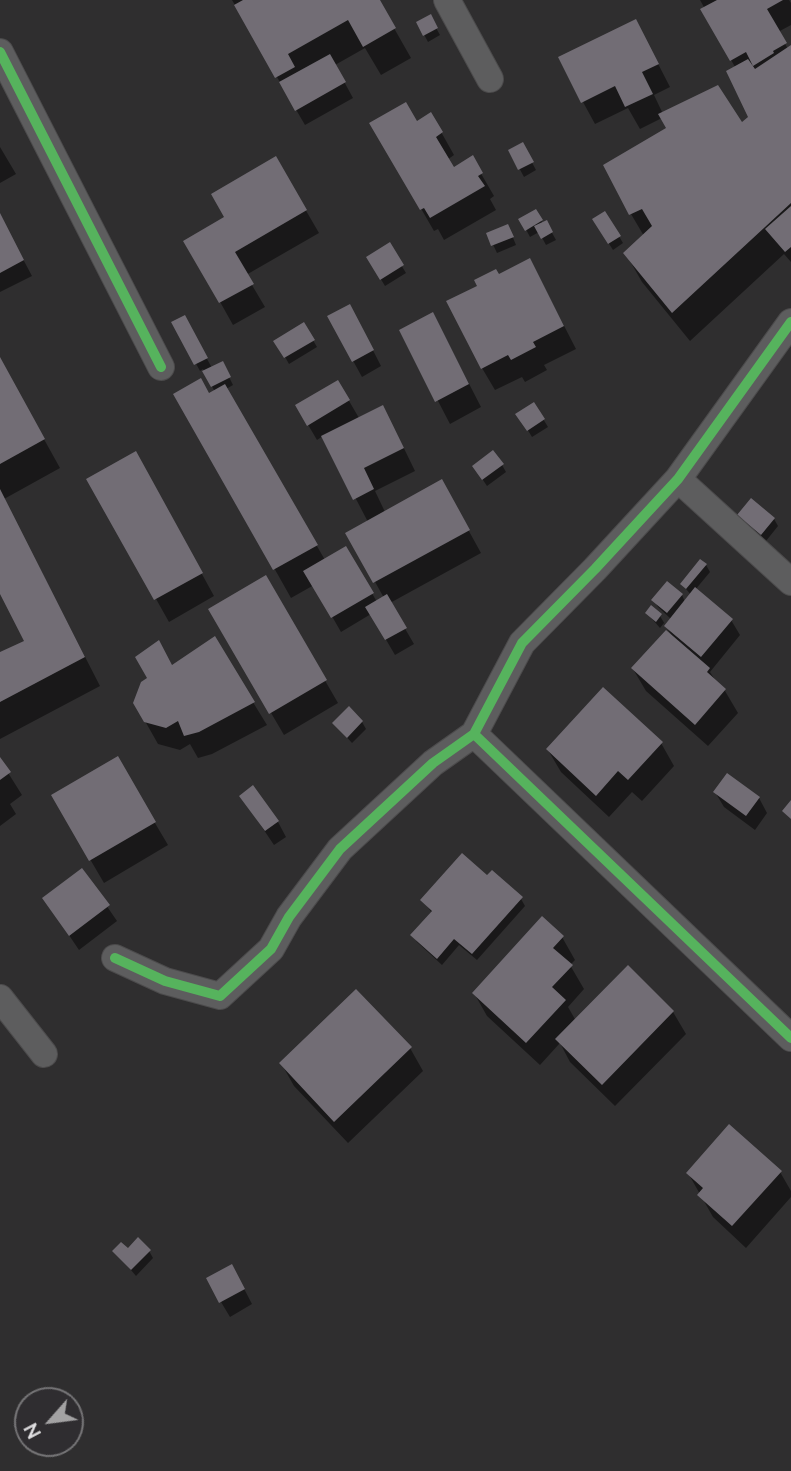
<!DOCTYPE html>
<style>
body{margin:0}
#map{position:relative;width:791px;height:1471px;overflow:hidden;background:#2f2e2f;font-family:Mulish,sans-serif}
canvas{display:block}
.north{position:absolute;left:14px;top:1387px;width:70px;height:70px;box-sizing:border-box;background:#2f2d30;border:2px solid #767577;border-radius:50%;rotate:242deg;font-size:19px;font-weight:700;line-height:28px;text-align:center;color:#e1e0e2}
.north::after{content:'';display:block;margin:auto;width:24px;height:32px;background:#a3a2a3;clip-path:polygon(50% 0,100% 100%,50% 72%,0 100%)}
</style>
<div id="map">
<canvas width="791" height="1471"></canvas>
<div class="north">N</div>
</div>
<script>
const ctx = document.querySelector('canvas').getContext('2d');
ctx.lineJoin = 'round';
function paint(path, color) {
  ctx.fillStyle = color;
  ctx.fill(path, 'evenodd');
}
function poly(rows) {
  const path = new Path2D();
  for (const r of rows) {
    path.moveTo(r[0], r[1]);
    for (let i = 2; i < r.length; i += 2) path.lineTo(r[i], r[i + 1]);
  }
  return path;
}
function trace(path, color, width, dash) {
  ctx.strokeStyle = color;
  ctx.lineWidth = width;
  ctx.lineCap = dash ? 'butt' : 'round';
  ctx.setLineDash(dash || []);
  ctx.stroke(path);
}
paint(poly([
 [232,0,378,0,411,58,381,75,365,48,335,65,353,98,305,125],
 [700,0,789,0,791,3,791,25,778,32,788,49,791,47,791,262,784,254,690,341,642,282,626,254,644,236,631,214,668,128,662,118,640,129,628,108,595,124,583,102,636,21,670,87,654,95,663,114,741,125,750,118,735,67,703,10,705,9],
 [430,17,440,35,428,42,418,23],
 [431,114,454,155,447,160,453,169,472,158,494,196,490,199,496,210,444,240,438,229,434,231,372,124,416,123],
 [522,144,536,170,524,177,510,151],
 [0,147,16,174,0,183],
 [276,159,319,233,246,275,265,307,233,325,186,241,227,218],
 [536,211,543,224,546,222,556,240,546,245,539,232,530,237,521,220],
 [605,213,623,243,613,250,594,220],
 [0,216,32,276,0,292],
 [511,233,516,245,497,253,488,234],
 [389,245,406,273,385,286,368,258],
 [498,277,542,283,576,349,544,365,547,370,525,382,522,377,495,390,482,368],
 [184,317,212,368,222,363,233,385,226,389,325,560,346,548,377,602,384,598,348,533,368,522,323,436,317,440,297,406,338,382,359,418,395,430,415,471,375,491,385,512,454,504,481,553,390,603,414,644,395,655,371,614,341,632,314,585,291,598,176,394,209,396,215,392,203,369,200,371,174,323],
 [329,317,358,321,381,366,362,377],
 [304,325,317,347,289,364,276,341],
 [401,330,445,337,481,407,450,424],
 [0,360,60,468,4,499,100,686,0,739,0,654,26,642,0,591],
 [534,404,548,427,532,437,518,414],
 [502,465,506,472,487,486,479,474],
 [148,476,214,596,169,622,89,480],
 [739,515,774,519,778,526,766,541,743,523],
 [706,565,710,572,695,590,731,620,740,635,710,672,717,683,725,691,738,713,708,746,646,691,633,669,672,636,664,623,660,628,647,613,660,616,666,626,671,619,658,607,654,600,682,595,685,602,691,595,682,584],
 [265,577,338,703,284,735,210,609],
 [214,639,267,725,212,754,198,758,190,744,180,750,158,744,145,721],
 [362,722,366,729,352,743,334,723],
 [661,743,674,766,642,801,632,792,609,817,561,772,548,750],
 [117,759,168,845,104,883,53,796],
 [0,760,22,795,10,804,16,814,0,826],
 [715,792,759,798,767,813,755,830,724,807],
 [241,796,278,822,286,837,274,845],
 [82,870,117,921,79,950,44,898],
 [488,878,521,899,525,906,477,960,459,945,442,965,417,942,413,935,432,913,423,900],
 [562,937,575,960,570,965,584,989,568,1007,576,1021,673,1012,686,1034,615,1106,570,1062,560,1043,540,1065,487,1016,474,993],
 [410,1048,423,1071,348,1143,294,1086,281,1063],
 [780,1172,791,1191,791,1197,746,1248,713,1217,688,1173],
 [115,1251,149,1251,153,1258,136,1276],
 [240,1281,252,1304,230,1317,221,1302]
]), '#0007');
paint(poly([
 [243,0,380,0,396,28,363,47,348,20,288,54,295,67,275,78,234,5],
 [717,0,783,0,767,9,787,43,773,51,774,53,753,66,746,52,730,61,700,9],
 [431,14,438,28,423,36,416,22],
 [636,19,659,64,642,72,653,94,625,107,615,86,581,103,558,57],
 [791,45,791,203,672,313,623,253,652,226,642,209,629,215,603,165,666,128,658,114,718,85,742,122,748,117,726,71,748,59,755,69],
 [330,54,346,82,295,111,279,82],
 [406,102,417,121,431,112,443,132,436,137,454,167,473,155,483,173,478,176,485,186,430,218,424,208,420,210,369,123],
 [523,142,534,162,518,170,508,150],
 [276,156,307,210,235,252,254,284,219,303,183,241,224,217,211,194],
 [791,206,791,247,785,252,765,229],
 [536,209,543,220,525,231,518,219],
 [605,211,621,236,608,244,592,219],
 [0,213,24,260,0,273],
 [547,220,553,232,541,239,534,226],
 [508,224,514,237,491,246,486,233],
 [390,242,404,265,380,280,366,257],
 [530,258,564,326,533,342,536,347,511,360,508,355,481,369,446,301,477,286,474,280,496,269,499,274],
 [350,304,374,350,352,362,327,316],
 [433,312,469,384,435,402,399,330],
 [185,315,208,358,194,365,171,322],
 [304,322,315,340,284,358,273,341],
 [0,357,45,439,0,464],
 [223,361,231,377,211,387,202,371],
 [201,378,209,393,225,384,318,545,273,570,173,394],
 [338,380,350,400,307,426,295,405],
 [534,402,545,419,527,431,515,414],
 [383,405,404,448,364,468,374,489,353,500,321,436],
 [493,450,504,464,482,480,472,466],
 [136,451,203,573,154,600,86,479],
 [442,479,470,530,373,583,345,533],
 [0,489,85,657,0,702,0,652,24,641,0,594],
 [751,498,775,518,761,535,737,515],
 [346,546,374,593,331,618,303,571],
 [700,559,707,564,686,589,680,584],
 [266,575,327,680,269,714,208,609],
 [667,581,683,594,667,613,651,600],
 [695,587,733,619,701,657,664,626],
 [387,594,407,628,385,640,365,607],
 [651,605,662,614,656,622,645,613],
 [666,630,710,668,707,672,726,689,695,725,631,668],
 [215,636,255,702,199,732,184,736,178,721,166,728,144,722,133,703,141,682,147,678,135,657,159,640,172,665],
 [603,687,663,742,628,780,618,771,596,796,546,749],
 [349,706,363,721,347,738,332,723],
 [118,756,156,822,89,861,51,795],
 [0,757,11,772,0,780],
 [727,773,760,797,746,816,713,792],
 [253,785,279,821,265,831,239,796],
 [791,800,791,819,782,811],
 [462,853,487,875,492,870,523,897,472,954,454,939,437,959,410,935,432,911,420,900],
 [82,868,110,905,69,936,42,898],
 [542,916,564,936,553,948,573,965,552,987,566,1000,526,1043,472,993],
 [628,965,674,1011,602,1085,555,1039],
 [356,989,412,1047,334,1122,279,1063],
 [729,1124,782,1171,732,1226,697,1195,703,1188,686,1173],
 [138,1237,151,1250,131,1270,112,1251,121,1242,128,1248],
 [232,1264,245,1289,219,1303,206,1278]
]), '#726d75');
const street = poly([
 [447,0,490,79],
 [0,52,161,367],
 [678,479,791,582],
 [474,734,791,1038],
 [115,958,165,981,220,996,271,949,289,917,340,849,433,763,474,734,522,643,595,569,678,479,791,322],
 [0,998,44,1054]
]);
trace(street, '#4c4b4c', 28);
trace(street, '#5d5d5e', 26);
trace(poly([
 [0,52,161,367],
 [474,734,791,1038],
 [115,958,165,981,220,996,271,949,289,917,340,849,433,763,474,734,522,643,595,569,678,479,791,322]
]), '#56b35d', 10);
</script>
